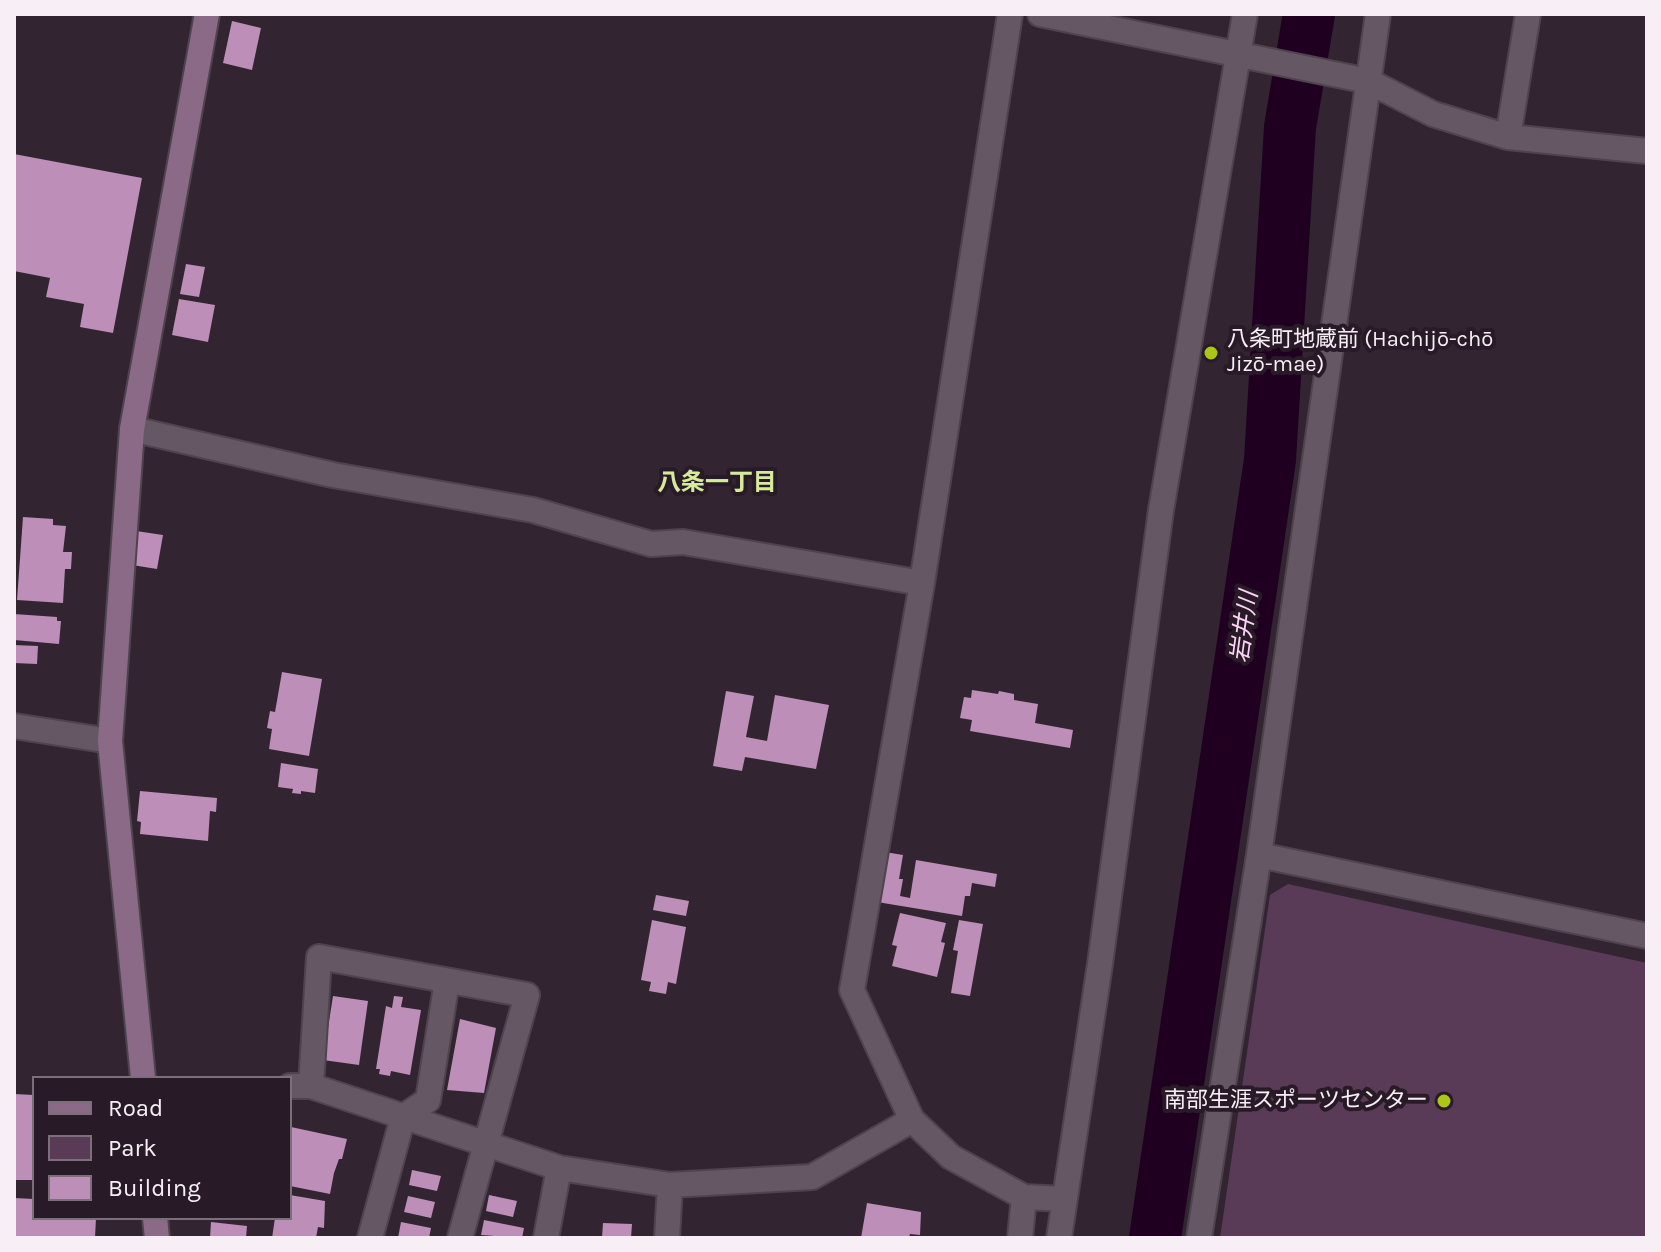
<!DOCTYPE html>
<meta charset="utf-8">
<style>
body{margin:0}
#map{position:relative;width:1661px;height:1252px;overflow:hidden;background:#322531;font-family:Karla,sans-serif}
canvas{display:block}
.frame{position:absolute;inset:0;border:16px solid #f7eef6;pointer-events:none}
.legend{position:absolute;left:32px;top:1076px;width:260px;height:144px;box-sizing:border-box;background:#281b27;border:2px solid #7b6f7a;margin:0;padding:10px 14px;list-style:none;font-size:24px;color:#f7eef6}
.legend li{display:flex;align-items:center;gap:16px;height:40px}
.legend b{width:40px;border:2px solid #7b6f7a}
</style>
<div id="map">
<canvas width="1661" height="1252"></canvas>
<div class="frame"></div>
<ul class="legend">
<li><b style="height:10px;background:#8b6a87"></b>Road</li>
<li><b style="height:22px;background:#5a3b57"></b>Park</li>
<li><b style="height:22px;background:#bc8eb8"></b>Building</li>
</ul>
</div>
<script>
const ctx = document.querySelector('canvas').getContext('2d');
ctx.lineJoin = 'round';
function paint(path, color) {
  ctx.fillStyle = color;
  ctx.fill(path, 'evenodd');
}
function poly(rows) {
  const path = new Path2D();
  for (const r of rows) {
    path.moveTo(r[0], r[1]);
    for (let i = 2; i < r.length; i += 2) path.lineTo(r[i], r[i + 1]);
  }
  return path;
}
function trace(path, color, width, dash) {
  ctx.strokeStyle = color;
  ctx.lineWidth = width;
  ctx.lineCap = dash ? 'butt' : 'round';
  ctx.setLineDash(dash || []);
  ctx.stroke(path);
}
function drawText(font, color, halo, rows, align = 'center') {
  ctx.font = font + ' Karla,"Noto Sans JP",sans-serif';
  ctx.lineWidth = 8;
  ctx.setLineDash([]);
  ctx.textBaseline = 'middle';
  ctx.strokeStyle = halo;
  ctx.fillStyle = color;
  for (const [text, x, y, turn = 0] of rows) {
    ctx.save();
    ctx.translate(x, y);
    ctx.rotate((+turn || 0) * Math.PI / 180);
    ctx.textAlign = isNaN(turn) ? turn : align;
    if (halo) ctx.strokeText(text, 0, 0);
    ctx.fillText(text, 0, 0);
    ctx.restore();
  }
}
paint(poly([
 [1288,884,1647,963,1647,1238,1220,1238,1270,895]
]), '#5a3b57');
trace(poly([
 [1155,1238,1270,460,1290,127,1309,14]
]), '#200020', 52);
paint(poly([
 [232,21,261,28,252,70,223,63],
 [14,154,142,178,113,333,80,327,84,304,46,297,50,278,14,271],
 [186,264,205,267,199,297,180,294],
 [179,299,215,305,208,342,172,335],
 [23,517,53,519,53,525,66,526,63,552,72,552,71,569,65,569,63,603,17,600],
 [136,531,163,535,157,569,132,565],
 [14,614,57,617,57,621,61,621,59,644,14,640],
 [14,645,38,646,37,664,14,663],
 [282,672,322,679,309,756,269,749,272,729,267,728,270,711,275,712],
 [972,690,998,694,999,691,1014,694,1014,700,1038,704,1035,723,1073,730,1070,748,970,731,972,720,960,718,964,697,971,698],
 [726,691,754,696,746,737,767,741,775,695,829,705,816,769,745,757,742,771,713,766],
 [281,763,318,769,315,793,301,791,301,794,292,793,293,789,278,787],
 [140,791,217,798,216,812,210,811,208,841,140,834,141,822,137,821],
 [885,852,903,855,899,879,903,879,900,896,910,898,916,860,997,874,995,887,972,883,970,896,965,896,962,916,877,902],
 [656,895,689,901,686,916,653,910],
 [900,913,946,923,941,942,945,943,937,977,892,966,897,946,892,945],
 [652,920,686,927,676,984,668,982,666,994,649,991,651,982,641,980],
 [959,920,983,924,970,996,951,993,958,951,953,950],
 [333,996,368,1001,359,1065,323,1060],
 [394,996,403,997,401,1007,421,1010,410,1075,391,1071,390,1076,379,1074,380,1069,376,1069,386,1006,392,1008],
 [460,1019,496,1028,484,1093,447,1090],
 [14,1094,34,1095,34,1180,14,1180],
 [291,1127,347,1139,342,1159,339,1159,334,1173,330,1194,290,1186],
 [412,1170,441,1176,437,1191,409,1185],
 [290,1195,325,1201,324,1228,318,1227,316,1238,272,1238,275,1218,290,1218],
 [489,1195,517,1201,513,1217,486,1211],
 [408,1196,435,1202,431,1218,404,1212],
 [14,1198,34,1199,34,1218,96,1218,95,1238,14,1238],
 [867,1203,921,1212,920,1235,910,1234,909,1238,861,1238],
 [484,1220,524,1228,522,1238,481,1235],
 [211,1222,247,1226,246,1238,210,1238],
 [401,1222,431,1228,429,1238,398,1238],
 [603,1223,632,1224,631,1238,602,1238]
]), '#bc8eb8');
const street = poly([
 [1010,14,922,583,852,990,912,1120,951,1157,1024,1197,1064,1199],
 [1040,14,1368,81,1433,114,1508,137,1647,151],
 [1508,137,1528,14],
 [132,429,333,475,533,510,651,544,683,542,922,583],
 [14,726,110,741],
 [1259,855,1647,936],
 [290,1086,311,1086,559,1168,670,1185,812,1177,912,1120],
 [311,1086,319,957,527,995,460,1238],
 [370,1238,403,1117,428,1100,447,981],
 [546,1238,559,1168],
 [667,1238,670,1185],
 [1020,1238,1024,1197],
 [1059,1238,1100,964,1161,510,1245,14],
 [1199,1238,1259,855,1378,14]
]);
const secondary = poly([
 [143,1078,110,741,132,429,207,14],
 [155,1218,157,1238]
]);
trace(street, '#4f444e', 28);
trace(secondary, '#4f444e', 28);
trace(street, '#665764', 24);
trace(secondary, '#8b6a87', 24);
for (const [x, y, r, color] of [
 [1211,353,8,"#abc615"],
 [1444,1101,8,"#abc615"]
]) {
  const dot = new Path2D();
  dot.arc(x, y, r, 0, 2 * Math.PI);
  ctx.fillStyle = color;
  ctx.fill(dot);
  trace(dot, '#281b27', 3);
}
drawText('22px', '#f7eef6', '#281b27', [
 ["八条町地蔵前 (Hachijō-chō",1227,340],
 ["Jizō-mae)",1227,365],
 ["南部生涯スポーツセンター",1428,1101,"right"]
], 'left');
drawText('bold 24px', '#d7e99d', '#281b27', [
 ["八条一丁目",717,483]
]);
drawText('italic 24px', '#fcd4f8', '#281b27', [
 ["岩井川",1245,627,-82]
]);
</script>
